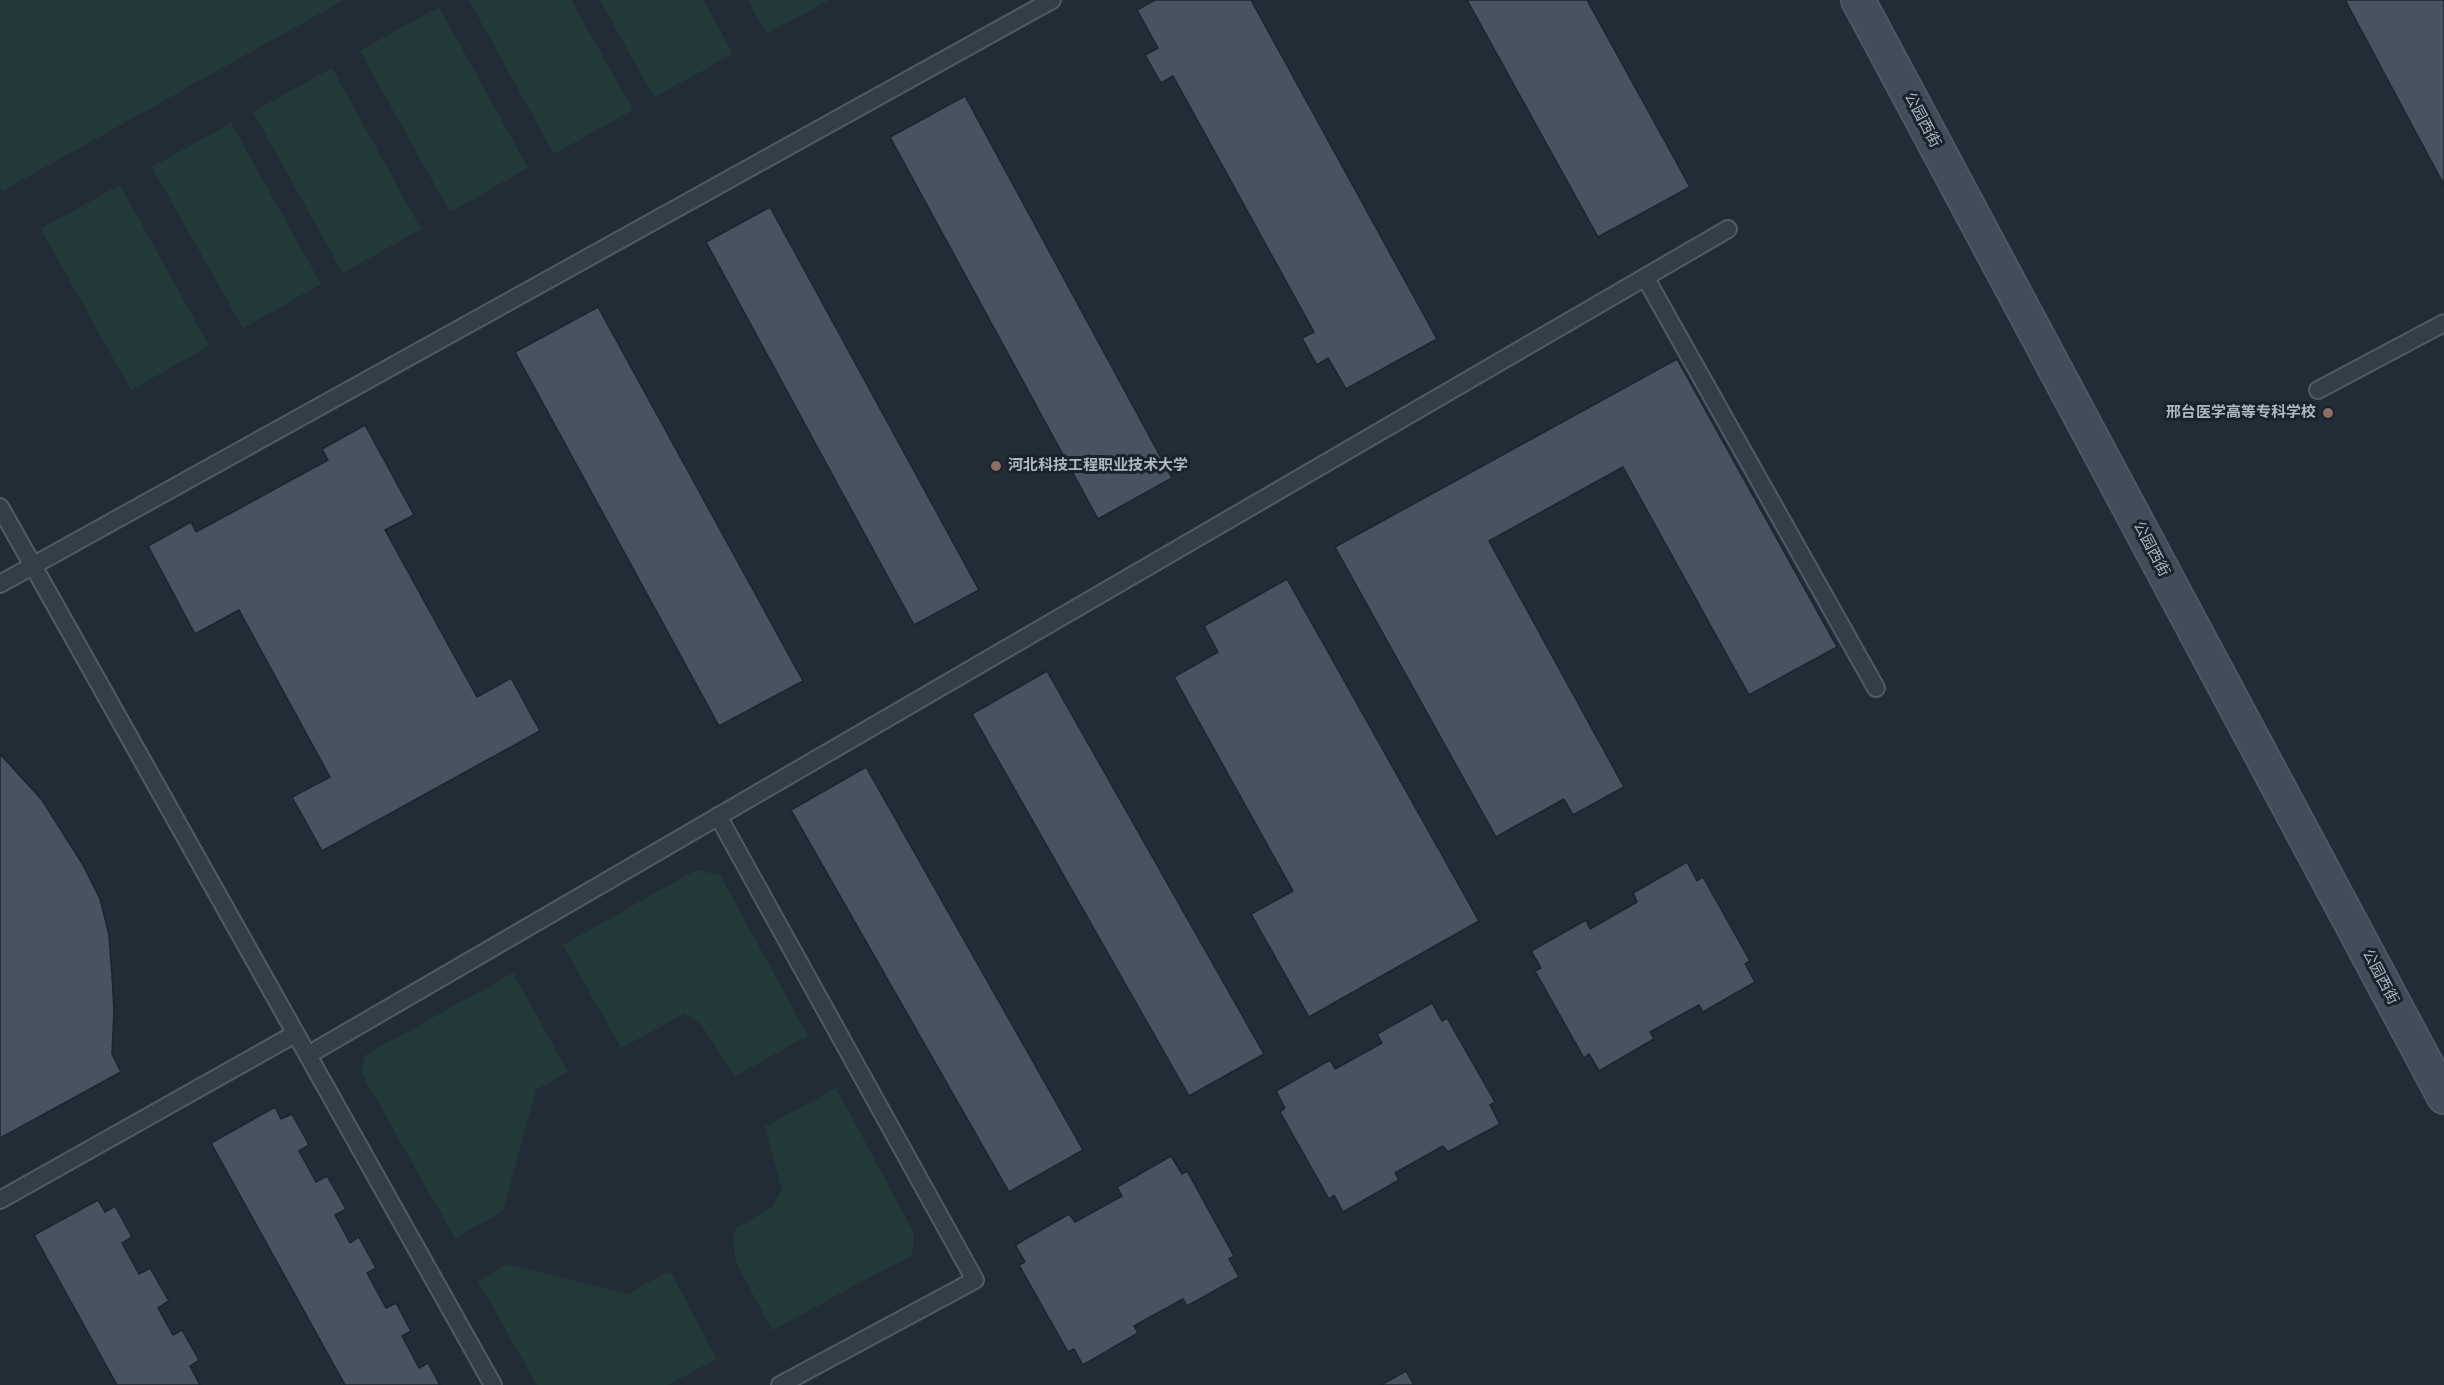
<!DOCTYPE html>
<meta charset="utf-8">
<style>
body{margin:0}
canvas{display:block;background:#212c37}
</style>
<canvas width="2444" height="1385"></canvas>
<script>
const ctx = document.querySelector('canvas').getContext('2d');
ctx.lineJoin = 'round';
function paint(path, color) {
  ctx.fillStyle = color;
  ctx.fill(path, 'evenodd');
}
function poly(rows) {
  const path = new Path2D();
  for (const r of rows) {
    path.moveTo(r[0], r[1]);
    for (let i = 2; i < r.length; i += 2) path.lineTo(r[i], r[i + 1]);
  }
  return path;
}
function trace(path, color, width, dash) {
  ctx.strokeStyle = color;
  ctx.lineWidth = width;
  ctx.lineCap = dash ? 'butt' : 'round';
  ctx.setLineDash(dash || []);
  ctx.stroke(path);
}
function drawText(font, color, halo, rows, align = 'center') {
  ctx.font = font + ' Manrope,"Noto Sans SC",sans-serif';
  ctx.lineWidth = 6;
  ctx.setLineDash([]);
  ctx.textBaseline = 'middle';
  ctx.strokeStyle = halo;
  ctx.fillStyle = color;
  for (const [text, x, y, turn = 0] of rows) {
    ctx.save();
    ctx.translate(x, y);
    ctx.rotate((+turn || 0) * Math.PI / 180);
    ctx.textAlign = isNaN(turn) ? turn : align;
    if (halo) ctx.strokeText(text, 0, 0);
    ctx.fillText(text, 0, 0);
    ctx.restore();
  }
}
paint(poly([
 [0,0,344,0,2,191,0,187],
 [469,0,571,0,633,110,554,154],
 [600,0,703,0,733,54,654,97],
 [748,0,829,0,767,34],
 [439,7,528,168,450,212,360,51],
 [332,68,421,229,343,273,253,112],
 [231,123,321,284,243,328,152,167],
 [120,185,209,346,131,390,41,229],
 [696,870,720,875,808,1036,735,1076,701,1024,684,1014,621,1048,563,945],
 [513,973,568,1072,536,1090,503,1211,455,1238,362,1074,364,1056],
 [836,1088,914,1233,912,1255,772,1330,737,1264,733,1244,735,1229,772,1207,782,1190,765,1127],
 [507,1264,627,1294,670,1271,717,1359,667,1385,537,1385,478,1281]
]), '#233939');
const building = poly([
 [1155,0,1251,0,1437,339,1346,389,1328,358,1317,365,1302,338,1314,332,1173,76,1161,83,1145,55,1158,48,1137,10,1155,0],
 [1467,0,1587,0,1690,187,1598,237,1467,0],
 [2345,0,2444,0,2444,185,2345,0],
 [965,96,1172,478,1098,519,890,137,965,96],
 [770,207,979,590,914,625,706,242,770,207],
 [598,307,803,681,719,726,515,352,598,307],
 [1677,359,1837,647,1749,695,1623,467,1489,541,1624,787,1573,815,1564,799,1496,837,1335,547,1677,359],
 [365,425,414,515,385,530,477,697,511,678,540,731,322,851,292,797,330,777,239,610,195,634,148,546,191,522,196,532,328,460,322,449,365,425],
 [1287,579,1479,921,1309,1017,1251,914,1293,891,1174,677,1218,652,1204,626,1287,579],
 [1047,671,1264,1054,1189,1096,972,714,1047,671],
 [0,754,42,800,83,865,100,899,109,935,112,975,114,1010,112,1054,121,1072,0,1138,0,754],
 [866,767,1083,1150,1009,1192,791,810,866,767],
 [1687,862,1697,881,1703,877,1750,961,1745,964,1755,982,1703,1012,1699,1005,1650,1032,1654,1039,1599,1071,1589,1054,1584,1058,1535,971,1541,968,1531,951,1586,920,1590,929,1637,902,1633,893,1687,862],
 [1432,1003,1442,1021,1447,1018,1495,1102,1490,1105,1500,1124,1448,1152,1443,1146,1395,1173,1399,1180,1343,1212,1334,1195,1329,1199,1280,1112,1285,1108,1276,1091,1330,1060,1335,1069,1382,1043,1377,1034,1432,1003],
 [275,1107,281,1119,292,1114,309,1145,299,1151,316,1182,327,1176,346,1209,335,1215,350,1243,359,1237,376,1268,367,1273,386,1308,396,1303,411,1331,402,1336,419,1368,428,1363,440,1385,345,1385,211,1143,275,1107],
 [1171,1156,1182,1174,1187,1171,1234,1256,1229,1259,1239,1277,1187,1306,1183,1299,1134,1326,1138,1333,1083,1365,1074,1349,1068,1352,1019,1265,1025,1262,1015,1245,1069,1214,1075,1222,1122,1196,1117,1187,1171,1156],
 [98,1200,105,1212,115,1206,132,1237,122,1243,139,1274,150,1268,169,1301,158,1308,173,1335,182,1330,199,1360,190,1366,200,1385,117,1385,34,1235,98,1200],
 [1406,1371,1414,1385,1381,1385,1406,1371]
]);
paint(building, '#475361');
trace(building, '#1c252e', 1.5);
const lane = poly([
 [1645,277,1876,688],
 [2318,390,2444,323],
 [0,507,493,1385],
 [0,584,1052,0],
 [718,816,975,1280,780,1385],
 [308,1055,1728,229],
 [0,1200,295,1034]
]);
const secondary = poly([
 [1858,0,2444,1097]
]);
trace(lane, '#515b65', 20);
trace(secondary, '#515b65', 36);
trace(lane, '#343e48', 16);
trace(secondary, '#424d5b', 33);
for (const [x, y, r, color] of [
 [2328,413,6,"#8d6e63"],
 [996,466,6,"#8d6e63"]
]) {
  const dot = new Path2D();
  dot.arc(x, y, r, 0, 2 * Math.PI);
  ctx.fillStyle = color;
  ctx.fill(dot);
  trace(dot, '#1a232c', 2);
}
drawText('15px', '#aeb8c4', '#1a232c', [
 ["公园西街",1922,120,62],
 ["公园西街",2151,549,62],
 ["公园西街",2380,977,62]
]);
drawText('bold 15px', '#aeb8c4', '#1a232c', [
 ["邢台医学高等专科学校",2316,413],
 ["河北科技工程职业技术大学",1008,466,"left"]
], 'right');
</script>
